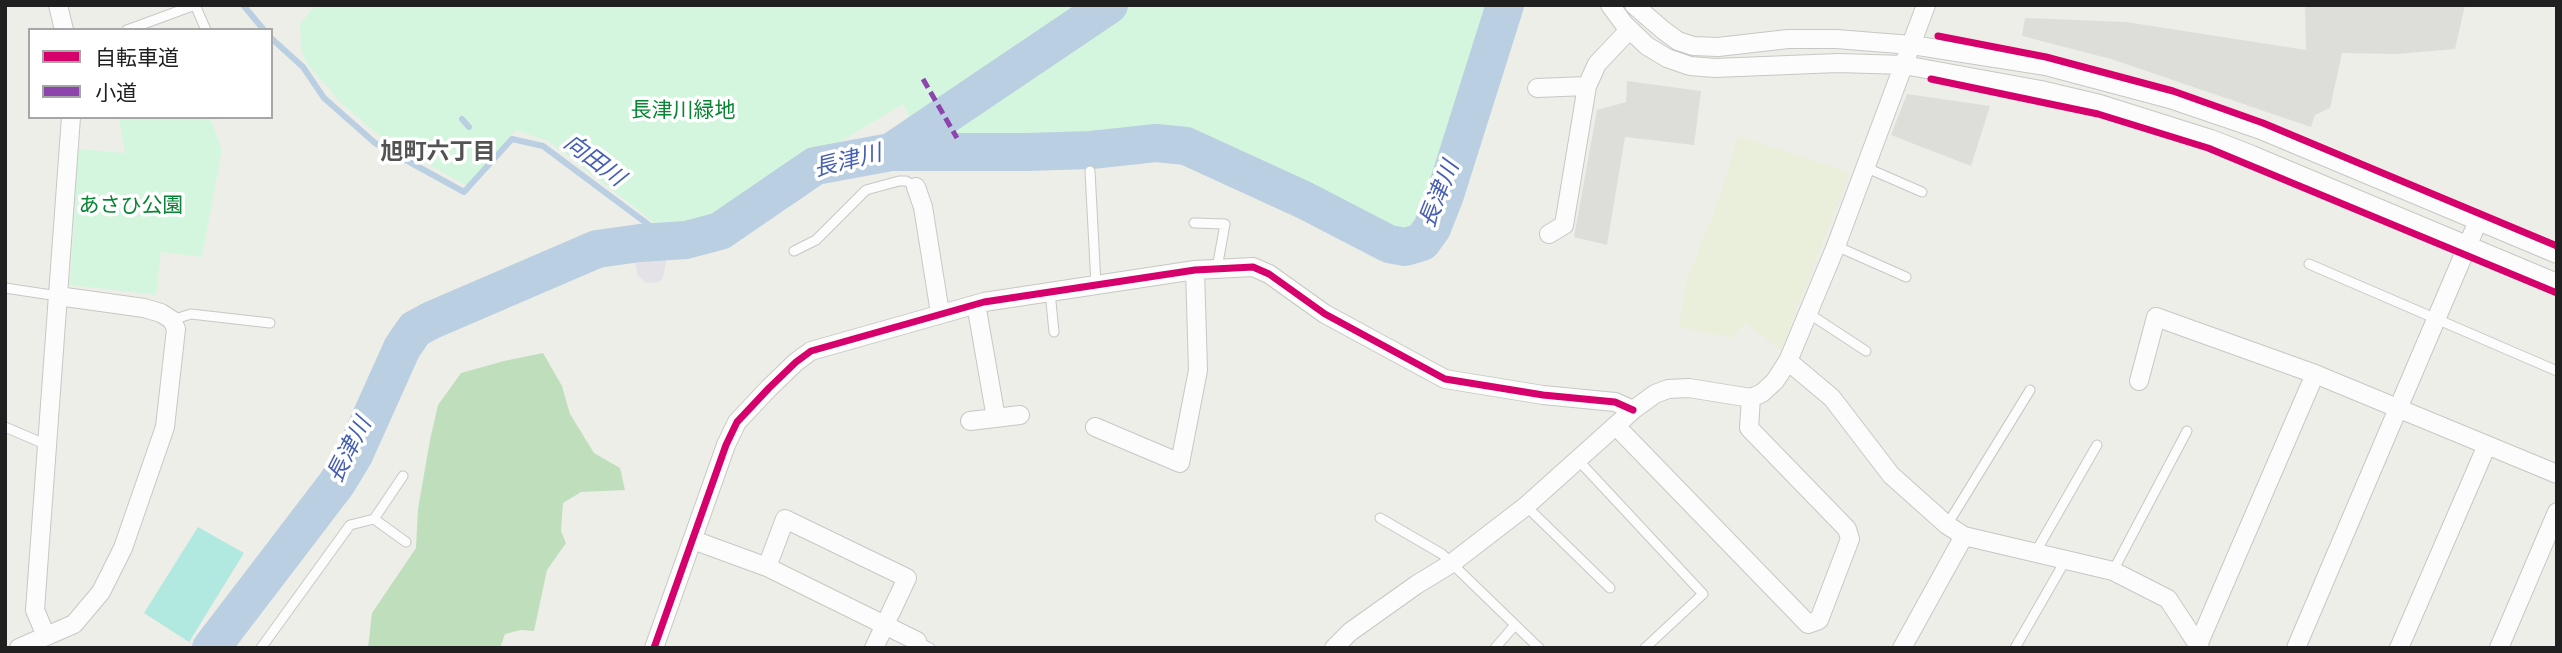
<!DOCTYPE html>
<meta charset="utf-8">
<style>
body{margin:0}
#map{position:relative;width:2562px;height:653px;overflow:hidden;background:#eeeee8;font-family:"Source Sans 3","Noto Sans JP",sans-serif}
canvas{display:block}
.frame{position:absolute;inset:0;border:7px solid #202020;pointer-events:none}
.legend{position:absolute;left:28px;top:28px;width:245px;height:91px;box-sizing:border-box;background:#fff;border:2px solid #a6a6a6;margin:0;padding:9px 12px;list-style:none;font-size:21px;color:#202020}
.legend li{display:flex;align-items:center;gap:14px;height:35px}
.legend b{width:35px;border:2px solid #a6a6a6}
</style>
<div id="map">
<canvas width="2562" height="653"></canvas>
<div class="frame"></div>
<ul class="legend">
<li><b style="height:9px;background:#d6006c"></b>自転車道</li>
<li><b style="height:9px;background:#8e44ad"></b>小道</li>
</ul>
</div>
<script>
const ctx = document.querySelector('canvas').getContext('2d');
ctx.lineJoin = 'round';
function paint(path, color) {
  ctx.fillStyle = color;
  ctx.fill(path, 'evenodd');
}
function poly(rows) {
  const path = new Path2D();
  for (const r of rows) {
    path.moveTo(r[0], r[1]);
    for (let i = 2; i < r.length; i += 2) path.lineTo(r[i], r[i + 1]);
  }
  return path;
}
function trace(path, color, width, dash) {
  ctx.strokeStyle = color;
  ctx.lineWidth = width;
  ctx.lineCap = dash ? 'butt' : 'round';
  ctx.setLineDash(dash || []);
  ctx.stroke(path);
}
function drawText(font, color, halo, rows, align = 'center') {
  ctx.font = font + ' "Source Sans 3","Noto Sans JP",sans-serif';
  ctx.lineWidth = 7;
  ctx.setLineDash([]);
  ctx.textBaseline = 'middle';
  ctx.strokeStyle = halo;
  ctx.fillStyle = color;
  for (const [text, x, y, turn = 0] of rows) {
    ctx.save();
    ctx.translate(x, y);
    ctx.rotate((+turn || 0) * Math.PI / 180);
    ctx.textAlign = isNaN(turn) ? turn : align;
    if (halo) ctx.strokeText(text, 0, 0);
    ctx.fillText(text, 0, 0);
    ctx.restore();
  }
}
paint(poly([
 [1738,136,1850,173,1781,350,1745,323,1733,338,1679,327,1687,279,1719,199]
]), '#e9efdb');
paint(poly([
 [543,353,562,386,570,414,594,453,620,468,625,490,581,492,563,503,561,531,566,543,547,570,534,631,521,630,505,634,500,648,368,648,372,613,416,548,418,509,430,440,438,405,461,373,504,361]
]), '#bfdfbc');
paint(poly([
 [315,5,1498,5,1424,225,1408,239,1398,240,1183,147,925,150,903,104,697,228,671,228,655,223,548,141,516,130,467,186,383,139,340,102,309,66,301,51,300,24],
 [119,117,210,117,222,150,202,257,161,252,156,295,70,285,78,149,125,153]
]), '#d5f6de');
paint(poly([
 [198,527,244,553,189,642,144,613]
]), '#b1e8df');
paint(poly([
 [2305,5,2465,5,2455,49,2398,54,2342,53,2330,108,2315,115,2311,127,2111,59,2022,36,2025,18,2126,22,2306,50],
 [1627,81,1701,91,1694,145,1625,137,1607,245,1574,237,1597,110,1626,102],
 [1907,94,1990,106,1971,166,1891,135]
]), '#ddddda');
paint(poly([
 [667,258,663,278,659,282,646,283,637,274,635,259]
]), '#e5e2e7');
trace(poly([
 [243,5,264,30],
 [1078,5,1088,20],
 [271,38,303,67,324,98,375,143,464,192,512,139,543,146,669,240],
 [462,119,469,127]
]), '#bacfe2', 6);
trace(poly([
 [891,152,1109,5],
 [211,648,337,483,354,455,402,348,415,329,432,320,597,249,640,243,686,240,720,231,815,166,891,152,1026,152,1091,150,1156,143,1186,146,1304,200,1389,244,1405,247,1422,242,1432,228,1445,195,1505,5]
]), '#bacfe2', 38);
const service = poly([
 [195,5,206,30],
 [127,30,195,5],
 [1867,168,1922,192],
 [1090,171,1096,285],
 [1194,223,1225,224,1217,268],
 [1836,246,1906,277],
 [794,251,816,240,866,190,899,181,906,181,916,187],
 [2309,264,2557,371],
 [5,288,58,296],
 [1050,292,1054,332],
 [1808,313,1866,351],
 [172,320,191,314,270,323],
 [5,427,47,445],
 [1578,460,1703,594,1645,648],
 [1526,506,1610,588],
 [1380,518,1442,554,1539,648],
 [374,519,403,476],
 [1947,525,2030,390],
 [2035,553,2097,445],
 [2113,571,2187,431],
 [917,641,930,648],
 [261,648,350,525,374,519,406,542],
 [1495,648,1515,625],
 [2015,648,2065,561]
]);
const minor = poly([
 [58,5,64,30],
 [1610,5,1624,24,1647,46,1667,58,1690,66,1715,68,1838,63,1904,65,2041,90,2100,104,2211,139,2252,155,2557,283],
 [1634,5,1663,30,1678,41,1693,46,1718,47,1788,39,1836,39,1912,45,2046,66,2170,99,2261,130,2557,254],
 [1537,88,1587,86],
 [916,187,923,207,940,313],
 [1549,234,1564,225,1587,86,1597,64,1629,30],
 [976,304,996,418],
 [1788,361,1832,398,1891,475,1947,525,1964,536,2113,571,2168,599,2200,648],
 [2139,381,2156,317,2315,374,2557,474],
 [970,421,1020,415],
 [1616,426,1808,624,1819,620,1850,539,1847,529,1749,428,1751,398],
 [1095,427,1180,463,1198,370,1195,270],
 [693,540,767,567,917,641],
 [767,567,785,519,907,578,874,648],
 [46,636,35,610,71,117],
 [2198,645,2315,374],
 [19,648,74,624,101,592,123,548,165,427,176,329,172,320,161,313,144,308,58,296],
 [654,648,726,445,737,422,769,388,796,362,811,351,984,302,1195,270,1253,267,1269,274,1325,314,1445,379,1543,395,1615,402,1633,410],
 [1334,648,1350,632,1416,585,1452,563,1526,506,1633,410,1655,394,1668,389,1689,388,1751,398,1762,393,1775,381,1788,361,1836,246,1926,5],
 [1902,648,1964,536],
 [2296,648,2478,221],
 [2399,648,2487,445],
 [2499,648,2557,512]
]);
trace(service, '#c7c7c4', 11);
trace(minor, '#c7c7c4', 20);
trace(service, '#fcfcfc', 9);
trace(minor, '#fcfcfc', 18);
trace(poly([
 [923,79,957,138]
]), '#8e44ad', 5, [10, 5]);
trace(poly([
 [1938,36,2046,57,2173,91,2263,123,2557,246],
 [1931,79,2098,114,2208,148,2557,293],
 [654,648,726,445,737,422,769,388,796,362,811,351,984,302,1195,270,1253,267,1269,274,1325,314,1445,379,1543,395,1615,402,1633,410]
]), '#d6006c', 7);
drawText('21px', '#068533', '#fff', [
 ["長津川緑地",683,112],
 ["あさひ公園",131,207]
]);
drawText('bold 23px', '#535353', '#fff', [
 ["旭町六丁目",438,154]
]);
drawText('italic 23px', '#465fb5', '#fff', [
 ["向田川",593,162,37],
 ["長津川",848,163,-14],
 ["長津川",1441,195,-68],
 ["長津川",351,451,-63]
]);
</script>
